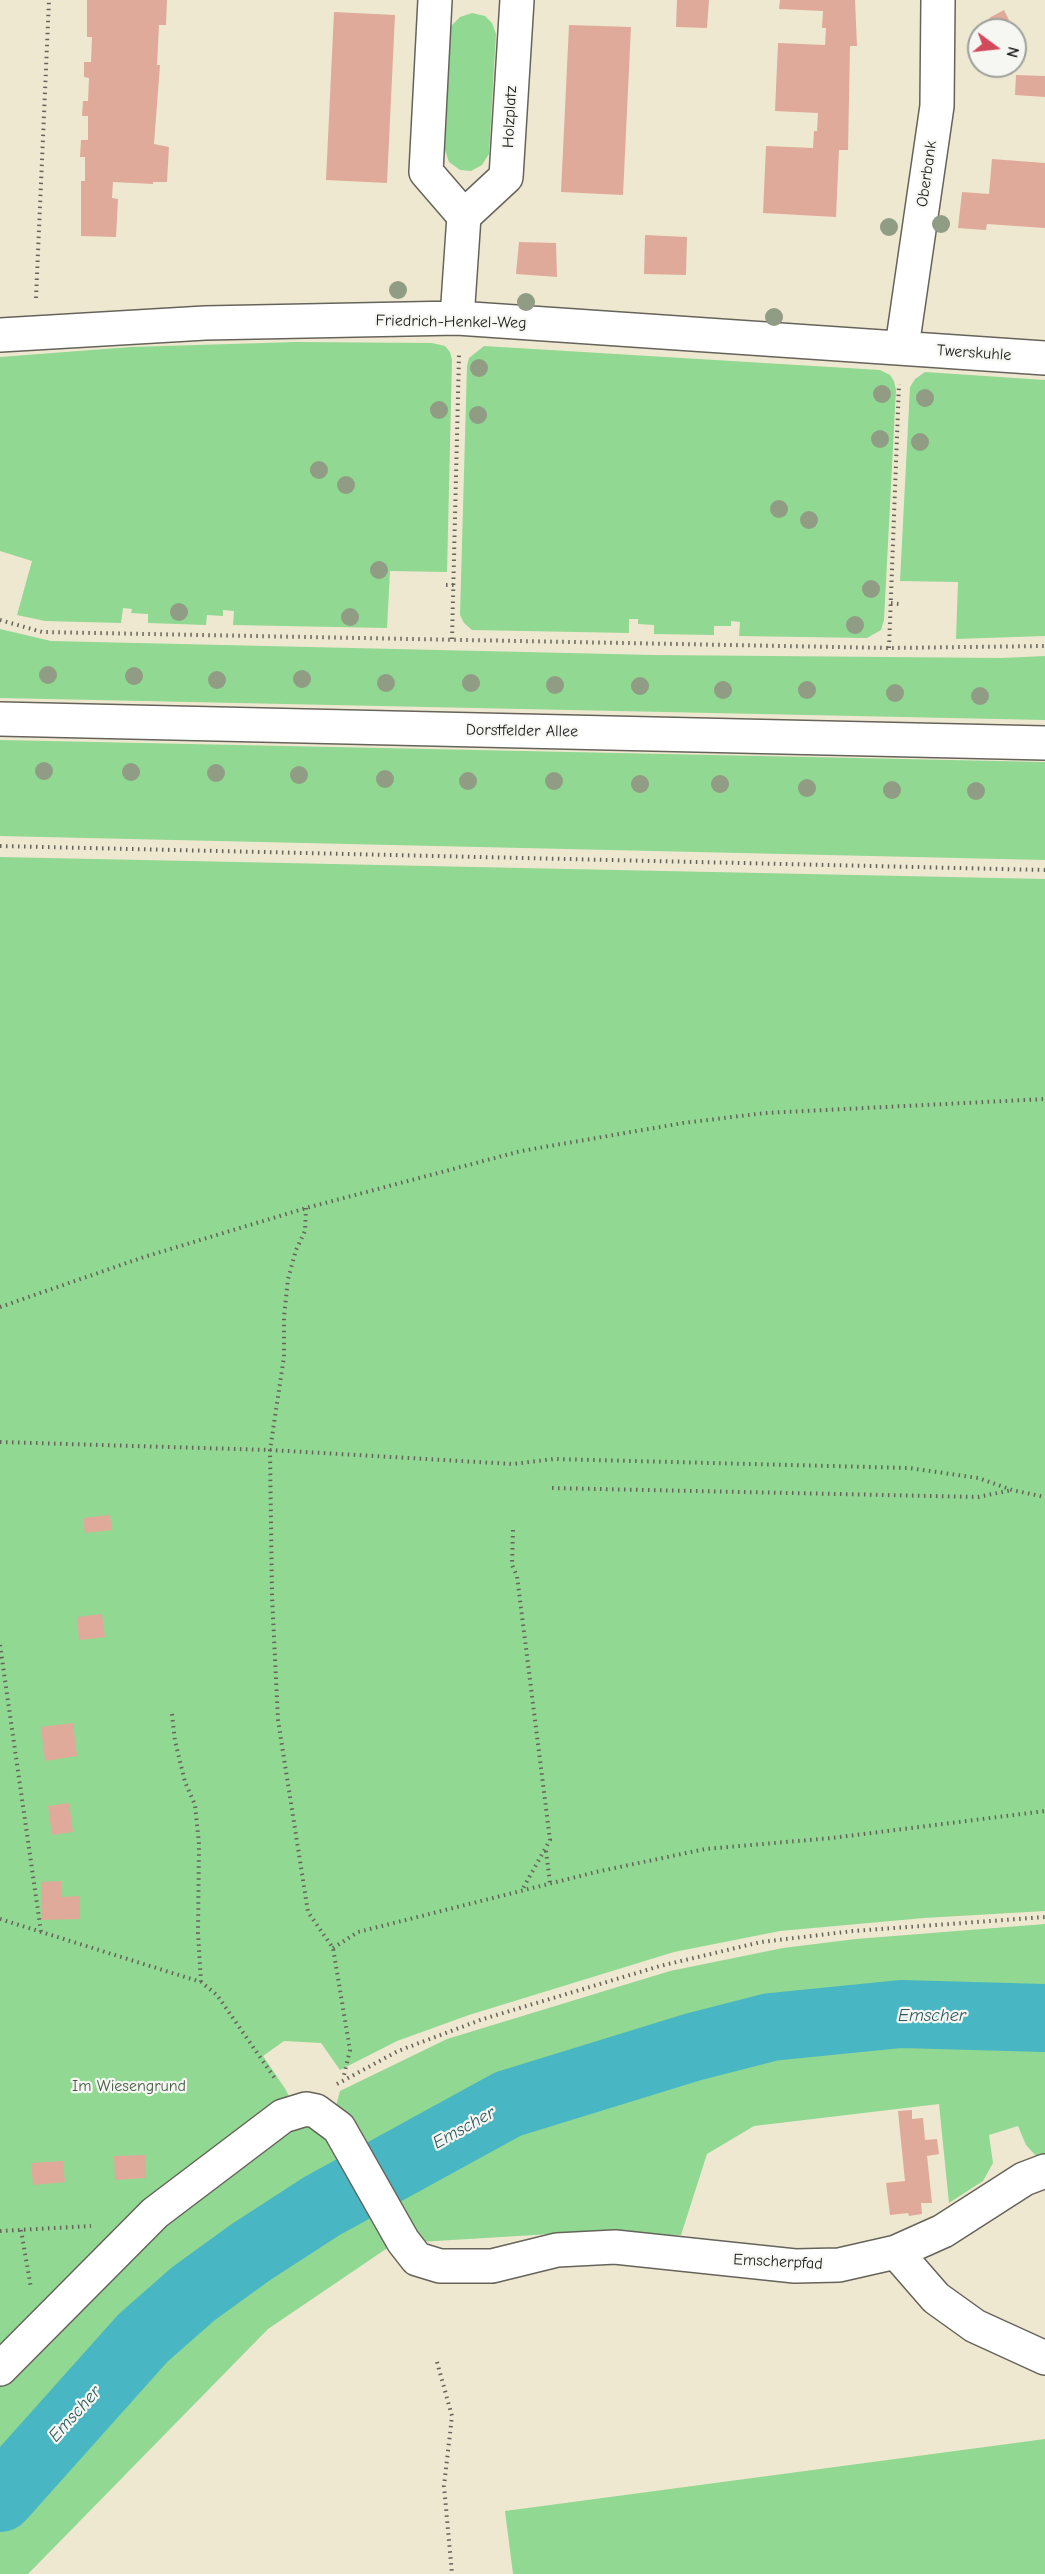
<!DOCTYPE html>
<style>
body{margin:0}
#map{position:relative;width:1045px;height:2574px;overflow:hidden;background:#eee8d0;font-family:"Comic Neue",sans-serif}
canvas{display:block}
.north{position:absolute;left:967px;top:18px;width:60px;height:60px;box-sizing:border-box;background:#f6f6f2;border:2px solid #9f9f9c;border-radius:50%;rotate:105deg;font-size:16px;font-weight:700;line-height:24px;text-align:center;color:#1c1c1c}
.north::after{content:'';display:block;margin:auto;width:21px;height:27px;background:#d1495b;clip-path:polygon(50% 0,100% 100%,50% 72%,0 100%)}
</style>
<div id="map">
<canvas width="1045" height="2574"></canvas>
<div class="north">N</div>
</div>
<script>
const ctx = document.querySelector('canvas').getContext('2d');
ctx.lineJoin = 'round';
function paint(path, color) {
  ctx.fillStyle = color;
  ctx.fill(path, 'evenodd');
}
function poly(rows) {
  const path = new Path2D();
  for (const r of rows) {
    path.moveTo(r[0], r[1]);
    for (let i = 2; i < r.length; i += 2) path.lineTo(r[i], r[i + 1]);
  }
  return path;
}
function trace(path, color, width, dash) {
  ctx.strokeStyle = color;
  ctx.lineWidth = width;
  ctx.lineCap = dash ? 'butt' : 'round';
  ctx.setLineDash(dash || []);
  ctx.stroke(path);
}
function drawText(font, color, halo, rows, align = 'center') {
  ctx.font = font + ' "Comic Neue",sans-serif';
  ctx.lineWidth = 4.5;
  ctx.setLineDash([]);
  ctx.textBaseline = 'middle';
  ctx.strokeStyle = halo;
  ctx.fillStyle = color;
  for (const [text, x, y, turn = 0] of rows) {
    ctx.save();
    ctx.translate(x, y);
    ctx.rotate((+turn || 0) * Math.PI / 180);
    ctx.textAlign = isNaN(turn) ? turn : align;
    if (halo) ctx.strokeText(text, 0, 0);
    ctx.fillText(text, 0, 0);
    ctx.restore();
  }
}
paint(poly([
 [472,13,485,16,492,23,496,34,489,154,482,165,471,171,460,170,449,162,445,150,451,26,460,17],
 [296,342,432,343,445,346,450,352,452,360,447,572,390,571,387,628,233,625,234,611,223,610,223,616,207,615,206,625,148,623,148,614,131,613,132,609,123,608,121,623,45,621,17,615,32,561,0,551,0,357,131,347],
 [484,346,880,370,890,375,894,381,896,390,884,620,881,630,867,638,739,636,740,622,731,621,731,626,714,626,714,635,654,634,654,625,638,624,638,619,629,619,629,633,472,630,464,623,460,615,467,366,469,358],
 [925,372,1045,380,1045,636,956,639,958,582,900,581,910,387,915,379],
 [0,629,51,641,654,655,1002,658,1045,656,1045,720,0,698],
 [0,740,1045,762,1045,860,0,836],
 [0,857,1045,879,1045,1911,924,1918,780,1931,674,1952,469,2015,397,2041,340,2070,321,2043,284,2041,263,2056,286,2090,301,2123,336,2106,340,2091,447,2039,670,1971,783,1948,856,1939,1045,1924,1045,2154,1037,2157,1026,2145,1018,2126,989,2135,993,2163,983,2181,949,2203,939,2104,754,2126,707,2154,681,2235,551,2234,419,2242,411,2232,268,2329,28,2574,0,2574],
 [1045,2439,1045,2574,513,2574,505,2511]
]), '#91d892');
trace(poly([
 [0,2498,143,2338,193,2294,251,2252,322,2206,508,2104,693,2047,771,2027,901,2014,1045,2018]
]), '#48b6c3', 68);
paint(poly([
 [87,0,167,0,166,25,159,25,157,65,160,65,154,144,169,147,167,182,153,182,153,184,113,182,112,198,118,199,116,237,81,236,81,181,85,181,85,157,80,157,81,140,88,140,88,116,82,116,83,101,88,101,89,78,84,77,84,62,91,62,92,37,87,37],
 [677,0,709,0,707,28,676,27],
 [780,0,855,0,857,46,850,46,848,150,839,150,836,217,763,213,766,146,813,148,814,131,817,131,818,113,775,111,778,43,825,45,826,28,822,28,823,11,779,9],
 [1004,10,1009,20,995,29,989,18],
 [334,12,395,15,387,183,326,180],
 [569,25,631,27,623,195,561,192],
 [1016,75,1045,76,1045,97,1015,95],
 [992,159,1045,163,1045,228,987,224,986,230,958,228,962,192,989,194],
 [645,235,687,237,686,275,644,274],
 [519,242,556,243,557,277,516,274],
 [110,1515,112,1530,85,1533,83,1518],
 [102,1614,105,1637,79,1640,77,1617],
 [73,1723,77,1756,45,1761,41,1727],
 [69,1803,73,1832,52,1835,48,1806],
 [61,1881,62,1897,80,1896,80,1919,42,1920,41,1882],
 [912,2110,912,2119,923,2118,925,2140,937,2139,939,2154,927,2156,932,2203,921,2203,922,2214,909,2216,908,2213,890,2215,886,2183,905,2181,898,2111],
 [145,2155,146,2178,115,2180,114,2156],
 [63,2161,65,2182,33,2185,31,2163]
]), '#e0aa9a');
const minor = poly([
 [435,0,426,172,464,216],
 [457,318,464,216,506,177,517,0],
 [0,335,205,323,457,318,1045,358],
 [902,347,937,106,938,0],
 [896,2252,936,2298,975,2326,1045,2358],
 [0,2369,155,2213,283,2116,306,2109,316,2111,339,2128,403,2241,417,2259,440,2266,492,2266,557,2250,615,2247,795,2266,839,2265,896,2252,943,2231,1024,2179,1045,2171]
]);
const major = poly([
 [0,719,1045,743]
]);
trace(minor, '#66635b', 36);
trace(major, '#66635b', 36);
trace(poly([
 [36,298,49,0],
 [446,585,454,585],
 [891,603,899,604],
 [0,620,42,632,889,648,1045,646],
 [452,639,459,355],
 [889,648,899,384],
 [0,846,1045,870],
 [306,1208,305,1231,296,1250,288,1279,284,1317,284,1357,270,1450,272,1596,278,1720,308,1912,333,1948,350,2050,343,2079],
 [0,1307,144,1257,306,1208,521,1151,683,1123,765,1113,1045,1099],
 [0,1442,270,1450,513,1464,554,1459,909,1468,978,1478,1012,1490,1045,1497],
 [552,1488,978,1497,1012,1490],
 [513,1530,512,1565,517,1576,550,1840,522,1890],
 [0,1645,41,1932],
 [172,1714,175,1741,185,1782,195,1805,199,1844,198,1933,201,1982],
 [546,1851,550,1883],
 [0,1919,201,1982,217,1995,276,2080],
 [333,1948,358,1932,596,1872,705,1849,832,1838,1045,1811],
 [337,2084,398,2051,483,2019,660,1966,761,1942,853,1931,1045,1917],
 [21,2230,31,2288],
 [0,2231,91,2226],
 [437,2362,452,2416,444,2486,452,2574]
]), '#66635b', 4, [1.5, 4.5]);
trace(minor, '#fff', 33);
trace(major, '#fff', 33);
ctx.fillStyle = '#919c84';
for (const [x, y] of [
 [941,224],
 [889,227],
 [398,290],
 [526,302],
 [774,317],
 [479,368],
 [882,394],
 [925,398],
 [439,410],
 [478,415],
 [880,439],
 [920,442],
 [319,470],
 [346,485],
 [779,509],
 [809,520],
 [379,570],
 [871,589],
 [179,612],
 [350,617],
 [855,625],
 [48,675],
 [134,676],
 [302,679],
 [217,680],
 [386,683],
 [471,683],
 [555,685],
 [640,686],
 [723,690],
 [807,690],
 [895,693],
 [980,696],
 [44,771],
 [131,772],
 [216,773],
 [299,775],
 [385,779],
 [468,781],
 [554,781],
 [640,784],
 [720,784],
 [807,788],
 [892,790],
 [976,791]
]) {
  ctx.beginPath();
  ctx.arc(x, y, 9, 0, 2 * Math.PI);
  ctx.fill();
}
drawText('16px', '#1c1c1c', '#f6f6f2', [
 ["Holzplatz",510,117,-87],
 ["Oberbank",927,174,-82],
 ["Friedrich-Henkel-Weg",451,322,1],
 ["Twerskuhle",974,353,4],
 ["Dorstfelder Allee",522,731,1],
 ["Emscherpfad",778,2262,3]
]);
drawText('16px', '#455e45', '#f6f6f2', [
 ["Im Wiesengrund",129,2086]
]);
drawText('italic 18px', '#2e5a5f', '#f6f6f2', [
 ["Emscher",932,2016],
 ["Emscher",464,2128,-29],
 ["Emscher",75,2414,-48]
]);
</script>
